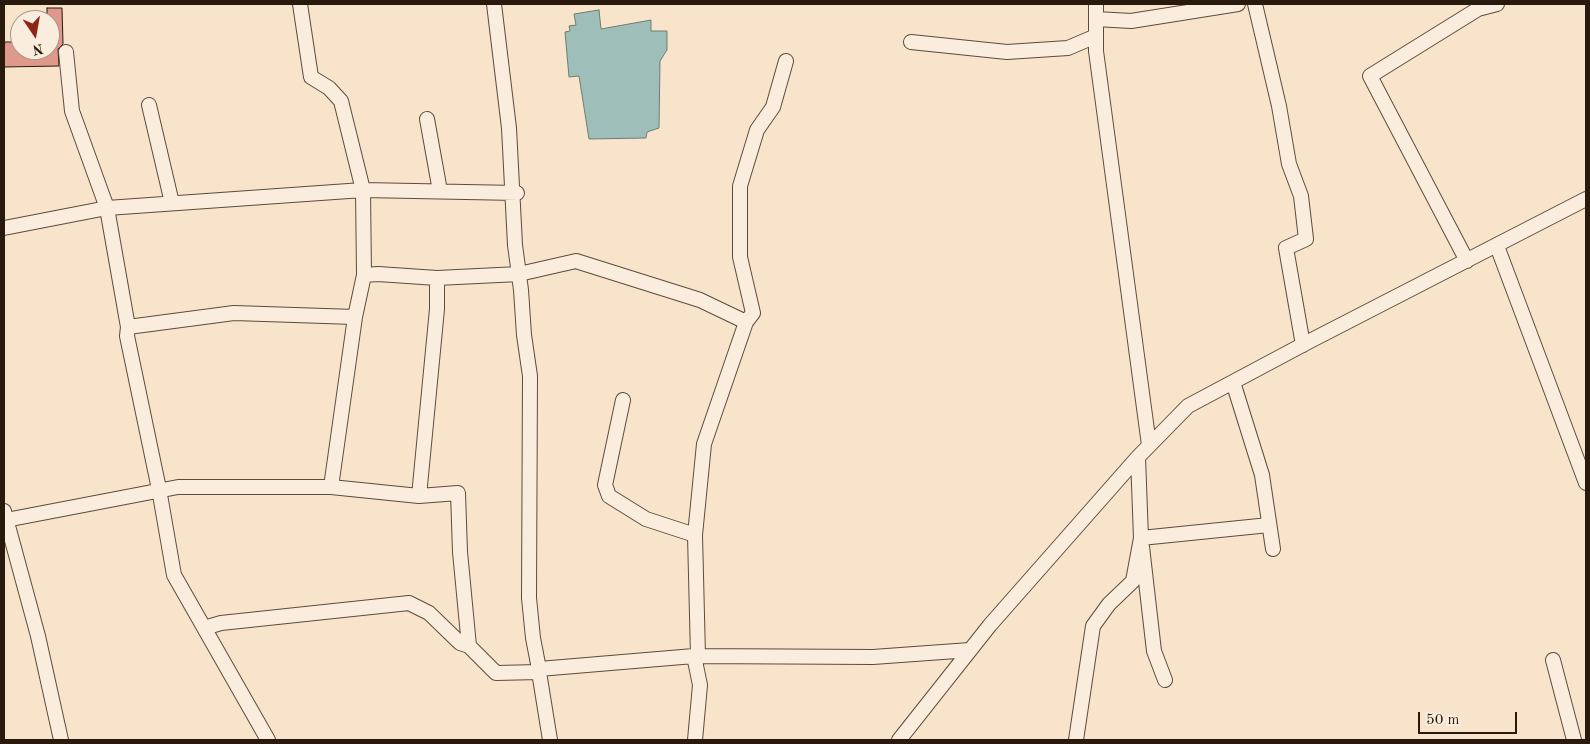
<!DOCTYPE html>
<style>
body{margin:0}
#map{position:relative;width:1590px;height:744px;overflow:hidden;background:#f7e4ca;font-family:"Old Standard TT",serif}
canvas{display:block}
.frame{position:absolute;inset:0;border:5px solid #2a190d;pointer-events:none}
.north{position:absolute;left:10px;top:10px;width:50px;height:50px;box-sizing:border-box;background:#faeddd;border:1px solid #a7988a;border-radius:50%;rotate:168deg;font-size:14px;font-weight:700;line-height:20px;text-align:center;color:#2a190d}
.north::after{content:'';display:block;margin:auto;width:18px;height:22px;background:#8f2418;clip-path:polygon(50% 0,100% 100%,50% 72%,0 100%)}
.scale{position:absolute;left:1418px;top:712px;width:99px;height:22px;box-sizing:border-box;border:2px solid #2a190d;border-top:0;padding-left:6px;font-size:15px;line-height:18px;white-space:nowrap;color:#2a190d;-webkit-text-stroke:4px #faeddd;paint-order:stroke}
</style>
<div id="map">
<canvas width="1590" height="744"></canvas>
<div class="frame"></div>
<div class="north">N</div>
<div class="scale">50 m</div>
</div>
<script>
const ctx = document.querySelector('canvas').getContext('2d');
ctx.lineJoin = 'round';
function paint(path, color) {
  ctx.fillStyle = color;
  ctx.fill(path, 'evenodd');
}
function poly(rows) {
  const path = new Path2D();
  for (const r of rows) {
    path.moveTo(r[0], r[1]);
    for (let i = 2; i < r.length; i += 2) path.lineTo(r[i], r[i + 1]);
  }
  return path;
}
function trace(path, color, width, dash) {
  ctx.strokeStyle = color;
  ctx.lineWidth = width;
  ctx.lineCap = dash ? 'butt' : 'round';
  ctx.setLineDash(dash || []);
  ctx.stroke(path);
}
const water = poly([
 [599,10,601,29,651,20,651,31,667,31,667,50,660,61,659,128,647,132,646,138,589,139,579,76,569,77,565,32,570,31,569,26,576,25,574,14,599,10]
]);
paint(water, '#9dbeb9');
trace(water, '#6f7c74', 1);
const building = poly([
 [47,8,62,8,63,44,58,49,59,66,4,67,4,42,20,42,20,50,50,50,50,20,47,20,47,8]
]);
paint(building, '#df998a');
trace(building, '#2a190d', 1);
const minor = poly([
 [300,4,311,77,329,88,341,101,363,190,364,275,355,317,331,487],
 [494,4,509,128,515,245,521,290,524,335,530,376,529,598,533,638,539,669,694,656,700,685,695,740],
 [1096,4,1096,51,1149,445],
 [1255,4,1279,106,1289,164,1301,196,1306,239,1286,248,1303,345],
 [1096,19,1131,21,1238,4],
 [911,42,1007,52,1068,48,1096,36],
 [66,52,72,111,107,208,128,327,127,336,159,489,174,575,268,740],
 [149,105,172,203],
 [427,119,440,191],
 [4,228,107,208,363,190,517,193],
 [1497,246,1586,483],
 [1467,261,1370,76,1478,9,1497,4],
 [364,275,378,274,437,278,519,274,576,261,700,300,746,322],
 [128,327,234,313,355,317],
 [1233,382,1262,475,1273,549],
 [623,400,605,485,609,496,646,519,695,535],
 [419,496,437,309,437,278],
 [4,511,38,636,61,740],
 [6,520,178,487,331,487,419,496,458,493,460,552,469,646],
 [204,628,221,623,409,603,429,613,460,643,469,646,496,673,539,672,550,740],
 [694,656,873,657,970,650],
 [698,656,695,535,704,444,746,322,753,313,740,257,740,186,757,130,773,107,786,61],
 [1553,660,1574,740],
 [1165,680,1154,651,1141,538,1269,525],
 [899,740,990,625,1138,457,1188,406,1308,342,1586,199],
 [1076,740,1093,626,1109,604,1133,581,1141,538,1138,457]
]);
trace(minor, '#5d4c3c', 16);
trace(minor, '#faeddd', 14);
</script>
